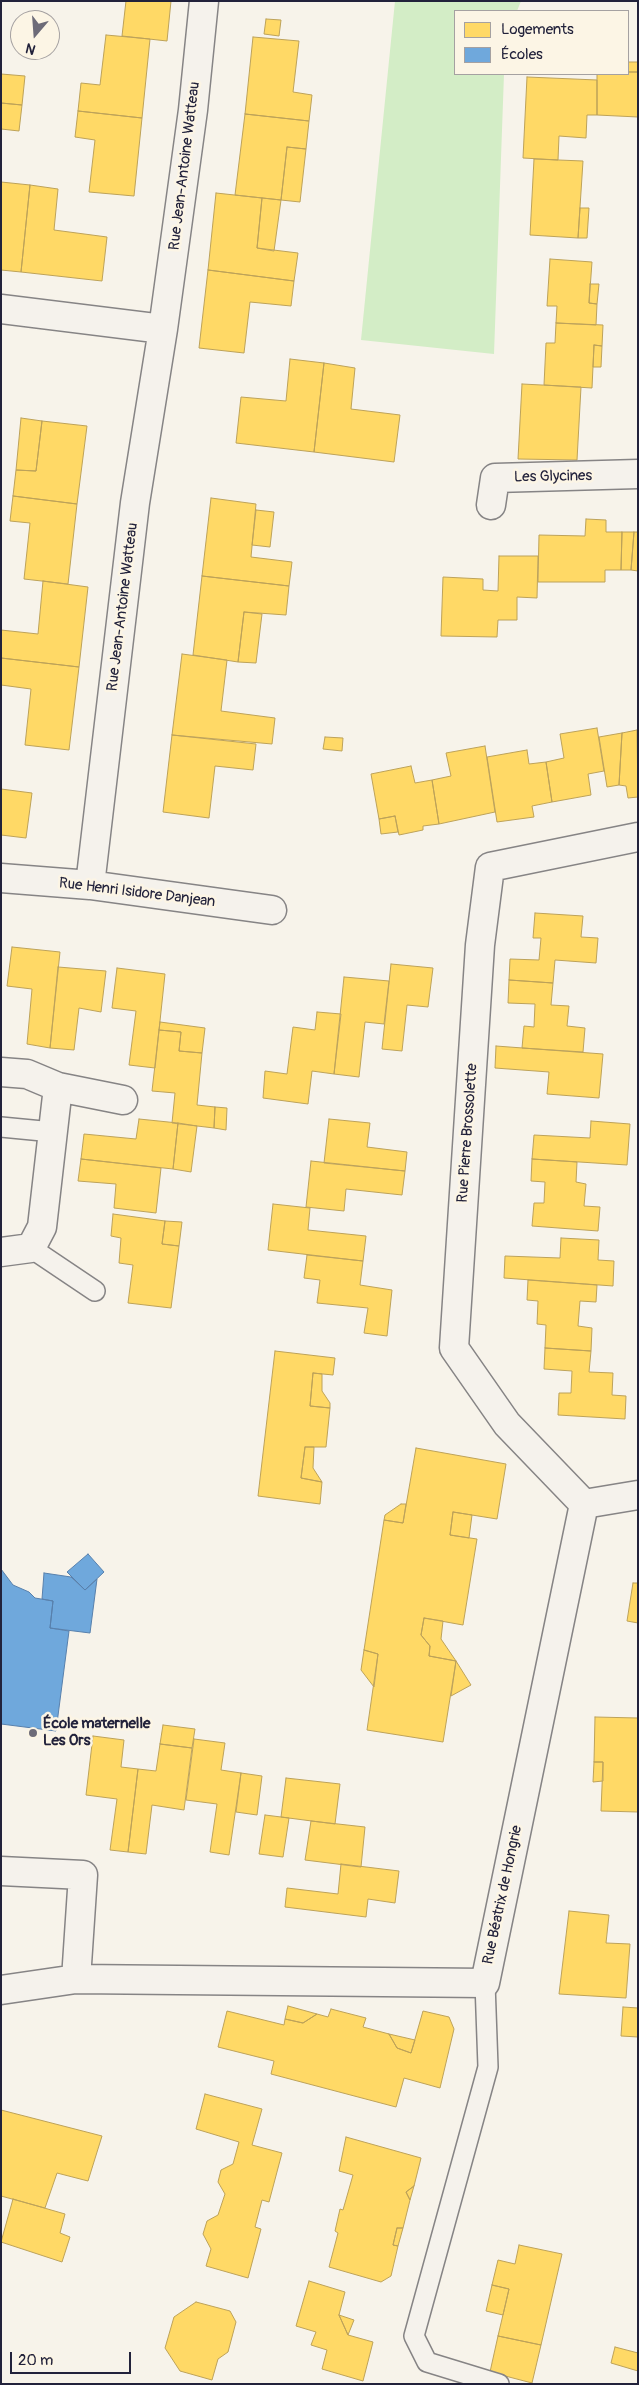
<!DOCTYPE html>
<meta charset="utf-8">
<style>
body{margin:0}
#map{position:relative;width:639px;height:2385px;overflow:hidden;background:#f7f3ea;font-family:Pangolin,sans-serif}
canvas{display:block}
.frame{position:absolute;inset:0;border:2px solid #22223b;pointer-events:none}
.legend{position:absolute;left:454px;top:10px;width:175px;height:65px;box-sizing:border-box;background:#fcf5e5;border:1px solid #a5a1a1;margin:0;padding:6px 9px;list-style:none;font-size:15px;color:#22223b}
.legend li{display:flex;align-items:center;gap:10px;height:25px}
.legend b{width:25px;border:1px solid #a5a1a1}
.north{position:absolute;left:10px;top:10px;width:50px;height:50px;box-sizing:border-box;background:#fcf5e5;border:1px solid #a5a1a1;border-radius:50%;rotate:198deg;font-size:14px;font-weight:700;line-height:20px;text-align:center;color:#22223b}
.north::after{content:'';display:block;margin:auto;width:18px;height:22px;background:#6d6b78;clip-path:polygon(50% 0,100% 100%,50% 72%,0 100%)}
.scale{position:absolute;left:10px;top:2352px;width:121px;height:22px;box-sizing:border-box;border:2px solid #22223b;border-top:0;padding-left:6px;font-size:15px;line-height:18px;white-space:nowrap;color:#22223b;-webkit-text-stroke:4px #fcf5e5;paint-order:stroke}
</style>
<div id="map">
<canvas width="639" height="2385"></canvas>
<div class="frame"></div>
<ul class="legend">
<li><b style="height:14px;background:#ffd966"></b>Logements</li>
<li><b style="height:14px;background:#6fa8dc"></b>Écoles</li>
</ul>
<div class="north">N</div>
<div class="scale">20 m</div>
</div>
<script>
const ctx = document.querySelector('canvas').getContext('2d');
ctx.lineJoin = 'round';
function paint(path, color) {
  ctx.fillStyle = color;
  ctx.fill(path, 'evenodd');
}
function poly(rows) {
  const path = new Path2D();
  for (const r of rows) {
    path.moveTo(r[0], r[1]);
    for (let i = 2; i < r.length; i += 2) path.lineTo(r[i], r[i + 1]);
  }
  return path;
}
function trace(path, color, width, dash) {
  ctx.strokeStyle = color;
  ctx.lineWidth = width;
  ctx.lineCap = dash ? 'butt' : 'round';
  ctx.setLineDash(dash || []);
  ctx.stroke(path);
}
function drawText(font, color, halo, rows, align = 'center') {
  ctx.font = font + ' Pangolin,sans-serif';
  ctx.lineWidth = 5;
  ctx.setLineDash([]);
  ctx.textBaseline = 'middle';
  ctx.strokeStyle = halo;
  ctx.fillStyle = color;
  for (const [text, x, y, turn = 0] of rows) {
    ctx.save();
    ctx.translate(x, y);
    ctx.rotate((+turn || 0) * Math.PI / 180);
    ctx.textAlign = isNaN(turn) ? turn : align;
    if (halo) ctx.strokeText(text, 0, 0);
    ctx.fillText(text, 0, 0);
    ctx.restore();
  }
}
paint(poly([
 [395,1,521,1,517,11,455,11,455,74,504,74,494,354,361,340]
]), '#d3edc6');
const homes = poly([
 [126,1,171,1,167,41,122,36,126,1],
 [266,19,281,20,279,36,264,34,266,19],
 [106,35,150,39,142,118,78,111,81,83,100,85,106,35],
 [253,37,299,41,293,92,312,95,309,121,245,114,253,37],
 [628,62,638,62,638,72,628,72,628,62],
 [628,72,638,72,638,117,597,115,597,74,628,74,628,72],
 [1,74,25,76,22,105,1,103,1,74],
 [527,77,597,80,597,115,587,115,586,138,559,136,558,160,523,158,527,77],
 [1,103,22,105,19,131,1,129,1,103],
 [78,111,142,118,134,196,89,192,95,140,75,137,78,111],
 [245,114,309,121,306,149,287,147,281,200,235,195,245,114],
 [287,147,306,149,300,202,281,200,287,147],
 [534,159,583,161,578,238,530,235,534,159],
 [1,182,30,185,21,272,1,270,1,182],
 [30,185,58,189,54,230,107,237,102,281,21,272,30,185],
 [216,193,262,198,257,248,298,253,294,281,208,270,216,193],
 [262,198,281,200,274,251,257,248,262,198],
 [580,208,589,208,587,238,578,238,580,208],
 [550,259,592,262,589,303,597,304,596,325,556,323,557,306,547,306,550,259],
 [208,270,294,281,291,306,250,302,244,353,199,348,208,270],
 [590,284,599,284,597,304,589,303,590,284],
 [556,323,603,325,602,346,594,345,592,388,544,385,546,343,555,343,556,323],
 [594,345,602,346,601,367,593,367,594,345],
 [290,359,324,363,314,452,236,443,241,397,286,401,290,359],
 [324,363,355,368,351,409,400,415,394,462,314,452,324,363],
 [522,384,581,387,577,460,518,459,522,384],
 [21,418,42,421,36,471,16,470,21,418],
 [42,421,87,426,77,504,13,496,16,470,36,471,42,421],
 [13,496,77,504,68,584,24,579,30,523,10,521,13,496],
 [211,498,256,504,251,557,292,562,289,586,202,576,211,498],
 [256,510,274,512,270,547,252,545,256,510],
 [586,519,606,520,606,532,622,532,621,570,605,570,605,582,538,582,539,535,585,536,586,519],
 [622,532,634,532,631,570,621,570,622,532],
 [634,532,638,532,638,571,631,570,634,532],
 [499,556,538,556,537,598,517,597,517,620,498,620,497,637,441,636,443,577,483,579,483,590,498,591,499,556],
 [202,576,289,586,286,615,244,612,238,662,193,655,202,576],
 [43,581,88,587,79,667,1,658,1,630,38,634,43,581],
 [244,612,262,614,256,663,238,662,244,612],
 [182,654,227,660,221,711,275,718,272,744,172,735,182,654],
 [1,658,79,667,69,750,25,745,31,689,1,685,1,658],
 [597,728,604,771,588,774,591,795,552,802,546,762,564,758,560,734,597,728],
 [637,730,638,797,628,798,626,786,619,785,622,733,637,730],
 [622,733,619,785,607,787,599,737,622,733],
 [172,735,256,744,253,770,215,766,209,818,163,812,172,735],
 [325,737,343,738,342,751,323,749,325,737],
 [485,746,495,812,439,824,432,780,451,776,446,753,485,746],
 [527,750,529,764,546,762,552,802,532,806,534,817,497,822,487,757,527,750],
 [411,766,415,783,432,780,439,824,423,826,423,830,399,835,395,816,379,819,371,774,411,766],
 [1,789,32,793,26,838,1,835,1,789],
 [395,816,398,832,381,834,379,819,395,816],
 [535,913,583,916,581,937,598,938,596,963,555,960,553,983,509,980,510,959,539,960,541,938,533,938,535,913],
 [12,947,60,952,50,1048,27,1044,32,989,7,986,12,947],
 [391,964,433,968,428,1007,407,1005,402,1051,382,1049,391,964],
 [58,967,106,971,101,1012,79,1008,74,1050,50,1048,58,967],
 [117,968,165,974,155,1068,129,1065,136,1011,112,1008,117,968],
 [344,977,389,981,384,1024,365,1022,359,1077,334,1074,344,977],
 [509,980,553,983,551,1005,569,1006,567,1026,585,1028,583,1052,522,1048,524,1026,534,1027,535,1004,508,1003,509,980],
 [317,1012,341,1014,334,1074,312,1071,308,1104,263,1098,265,1071,287,1074,293,1027,315,1030,317,1012],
 [160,1022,205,1028,202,1053,179,1051,181,1032,159,1030,160,1022],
 [159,1030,181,1032,179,1051,202,1053,197,1105,215,1107,214,1128,172,1123,175,1093,152,1091,159,1030],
 [496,1046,603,1054,599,1098,547,1094,549,1072,495,1068,496,1046],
 [215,1107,227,1108,226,1130,214,1128,215,1107],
 [139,1119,178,1123,173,1169,81,1159,84,1134,136,1139,139,1119],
 [329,1119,370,1123,367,1147,407,1152,405,1171,324,1163,329,1119],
 [591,1121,630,1124,627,1165,532,1159,534,1135,590,1138,591,1121],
 [178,1123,197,1126,191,1172,173,1169,178,1123],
 [81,1159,161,1168,156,1213,114,1208,116,1184,78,1181,81,1159],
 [532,1159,577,1162,576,1182,586,1184,584,1206,600,1207,598,1231,532,1226,534,1203,544,1203,545,1182,531,1181,532,1159],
 [311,1161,405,1171,402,1195,346,1189,344,1211,306,1207,311,1161],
 [273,1204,310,1208,308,1230,366,1236,363,1261,268,1250,273,1204],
 [113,1214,165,1221,162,1244,179,1246,171,1308,128,1303,133,1265,119,1263,121,1238,111,1236,113,1214],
 [165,1221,182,1222,179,1246,162,1244,165,1221],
 [561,1238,599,1240,598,1260,614,1261,613,1286,504,1278,505,1256,560,1258,561,1238],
 [307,1255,363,1261,360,1285,392,1290,387,1336,364,1333,368,1308,317,1303,320,1280,304,1278,307,1255],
 [528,1280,597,1285,596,1302,580,1301,578,1326,592,1328,591,1351,545,1348,546,1325,537,1324,538,1301,527,1300,528,1280],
 [545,1348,591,1351,589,1372,613,1373,612,1395,626,1396,625,1419,558,1415,559,1393,571,1393,572,1371,544,1369,545,1348],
 [275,1351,335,1358,333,1375,313,1373,310,1406,330,1408,326,1447,305,1447,301,1478,322,1482,320,1504,258,1496,275,1351],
 [313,1373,322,1374,322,1391,330,1403,330,1408,310,1406,313,1373],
 [305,1447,314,1447,313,1468,322,1482,301,1478,305,1447],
 [416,1448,506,1464,497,1519,453,1512,450,1535,477,1539,463,1625,424,1618,421,1635,430,1646,429,1656,456,1661,443,1742,367,1730,378,1654,364,1650,384,1520,403,1523,416,1448],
 [401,1504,406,1504,403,1523,384,1520,385,1515,401,1504],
 [453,1512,472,1515,469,1538,450,1535,453,1512],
 [633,1583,638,1583,638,1623,627,1621,633,1583],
 [424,1618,443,1621,441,1639,456,1661,429,1656,430,1646,421,1635,424,1618],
 [364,1650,378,1654,374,1687,361,1670,364,1650],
 [456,1661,471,1685,451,1696,456,1661],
 [595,1717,638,1718,638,1812,601,1811,603,1762,594,1762,595,1717],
 [163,1725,195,1729,192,1748,160,1744,163,1725],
 [93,1736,124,1740,121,1767,138,1769,128,1852,110,1850,117,1799,86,1795,93,1736],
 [194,1739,225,1743,221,1770,241,1773,229,1855,210,1852,217,1804,186,1800,194,1739],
 [160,1744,192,1748,184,1810,152,1805,146,1854,128,1852,138,1769,156,1771,160,1744],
 [594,1762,603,1762,603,1781,593,1782,594,1762],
 [241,1773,262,1776,257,1815,236,1812,241,1773],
 [286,1778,340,1784,335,1824,281,1817,286,1778],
 [265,1815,289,1818,283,1857,259,1854,265,1815],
 [311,1821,365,1827,361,1867,305,1860,311,1821],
 [341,1864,399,1871,395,1903,368,1899,366,1917,285,1907,287,1888,338,1894,341,1864],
 [569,1911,609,1915,606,1943,630,1944,626,1998,559,1994,569,1911],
 [288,2006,317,2014,303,2023,285,2019,288,2006],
 [623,2007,638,2008,638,2037,621,2036,623,2007],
 [331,2009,366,2018,363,2027,389,2034,397,2048,411,2053,423,2011,449,2017,454,2029,440,2088,404,2078,396,2107,271,2074,274,2061,218,2047,227,2011,284,2025,285,2019,303,2023,317,2014,328,2017,331,2009],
 [389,2034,415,2040,411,2053,397,2048,389,2034],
 [205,2094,262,2109,252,2145,282,2153,269,2202,262,2200,255,2227,261,2229,248,2278,206,2266,211,2249,203,2234,207,2221,218,2215,225,2194,218,2182,221,2170,233,2164,239,2142,196,2129,205,2094],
 [1,2110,102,2136,88,2181,57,2173,45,2208,1,2196,1,2110],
 [346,2137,421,2158,414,2186,406,2192,410,2200,403,2228,397,2228,393,2245,398,2246,391,2276,381,2282,329,2267,338,2233,335,2231,340,2209,343,2210,353,2175,339,2171,346,2137],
 [414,2186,410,2200,406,2192,414,2186],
 [13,2199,65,2214,60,2233,70,2237,62,2262,1,2242,13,2199],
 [397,2228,403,2228,398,2246,393,2245,397,2228],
 [519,2245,562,2254,541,2345,498,2336,509,2289,492,2285,498,2260,515,2264,519,2245],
 [309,2281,345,2292,339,2315,348,2335,373,2342,363,2381,322,2369,327,2350,311,2345,316,2332,296,2326,309,2281],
 [492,2285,509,2289,503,2315,486,2311,492,2285],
 [196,2302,230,2311,236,2322,228,2352,218,2359,212,2380,180,2371,165,2348,174,2317,196,2302],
 [339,2315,354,2320,348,2335,339,2315],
 [498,2336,541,2345,532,2383,490,2372,498,2336],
 [615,2347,638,2353,638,2371,611,2363,615,2347]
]);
paint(homes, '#ffd966');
trace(homes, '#bda259', 1);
const schools = poly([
 [88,1554,104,1572,85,1590,67,1572,88,1554],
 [1,1569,13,1585,29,1592,35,1598,53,1601,50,1628,69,1631,56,1731,1,1724,1,1569],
 [44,1573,71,1577,85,1590,97,1579,90,1633,50,1628,53,1601,42,1599,44,1573]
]);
paint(schools, '#6fa8dc');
trace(schools, '#5880ac', 1);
const lane = poly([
 [1,1127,53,1132],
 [31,1248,95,1291],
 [485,1983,488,2067,414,2336,427,2362,499,2384]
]);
const street = poly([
 [1,309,163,329],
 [491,505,495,478,638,474],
 [1,878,90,885,272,910],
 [90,885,135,503,163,329,193,110,204,1],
 [1,1072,27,1074,58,1087],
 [1,1252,31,1248,42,1227,58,1087,123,1100],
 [584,1504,507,1424,454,1348,480,945,490,867,638,837],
 [584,1504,638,1495],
 [1,1871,83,1875,76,1979],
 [1,1990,76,1979,485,1983,584,1504]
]);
trace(lane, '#868485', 22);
trace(street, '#868485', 31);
trace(lane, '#f5f2ec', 19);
trace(street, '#f5f2ec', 28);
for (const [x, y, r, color] of [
 [33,1733,5,"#6d6b78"]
]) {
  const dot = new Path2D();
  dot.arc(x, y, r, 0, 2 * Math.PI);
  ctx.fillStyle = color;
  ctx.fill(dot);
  trace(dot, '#fcf5e5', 2);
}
drawText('15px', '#22223b', '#fcf5e5', [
 ["Rue Jean-Antoine Watteau",185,166,-83],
 ["Les Glycines",553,477,-1],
 ["Rue Jean-Antoine Watteau",123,607,-83],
 ["Rue Henri Isidore Danjean",137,893,7],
 ["Rue Pierre Brossolette",468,1133,-86],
 ["Rue Béatrix de Hongrie",503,1895,-78]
]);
drawText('bold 15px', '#22223b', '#fcf5e5', [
 ["École maternelle",43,1724],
 ["Les Ors",43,1741]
], 'left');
</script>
